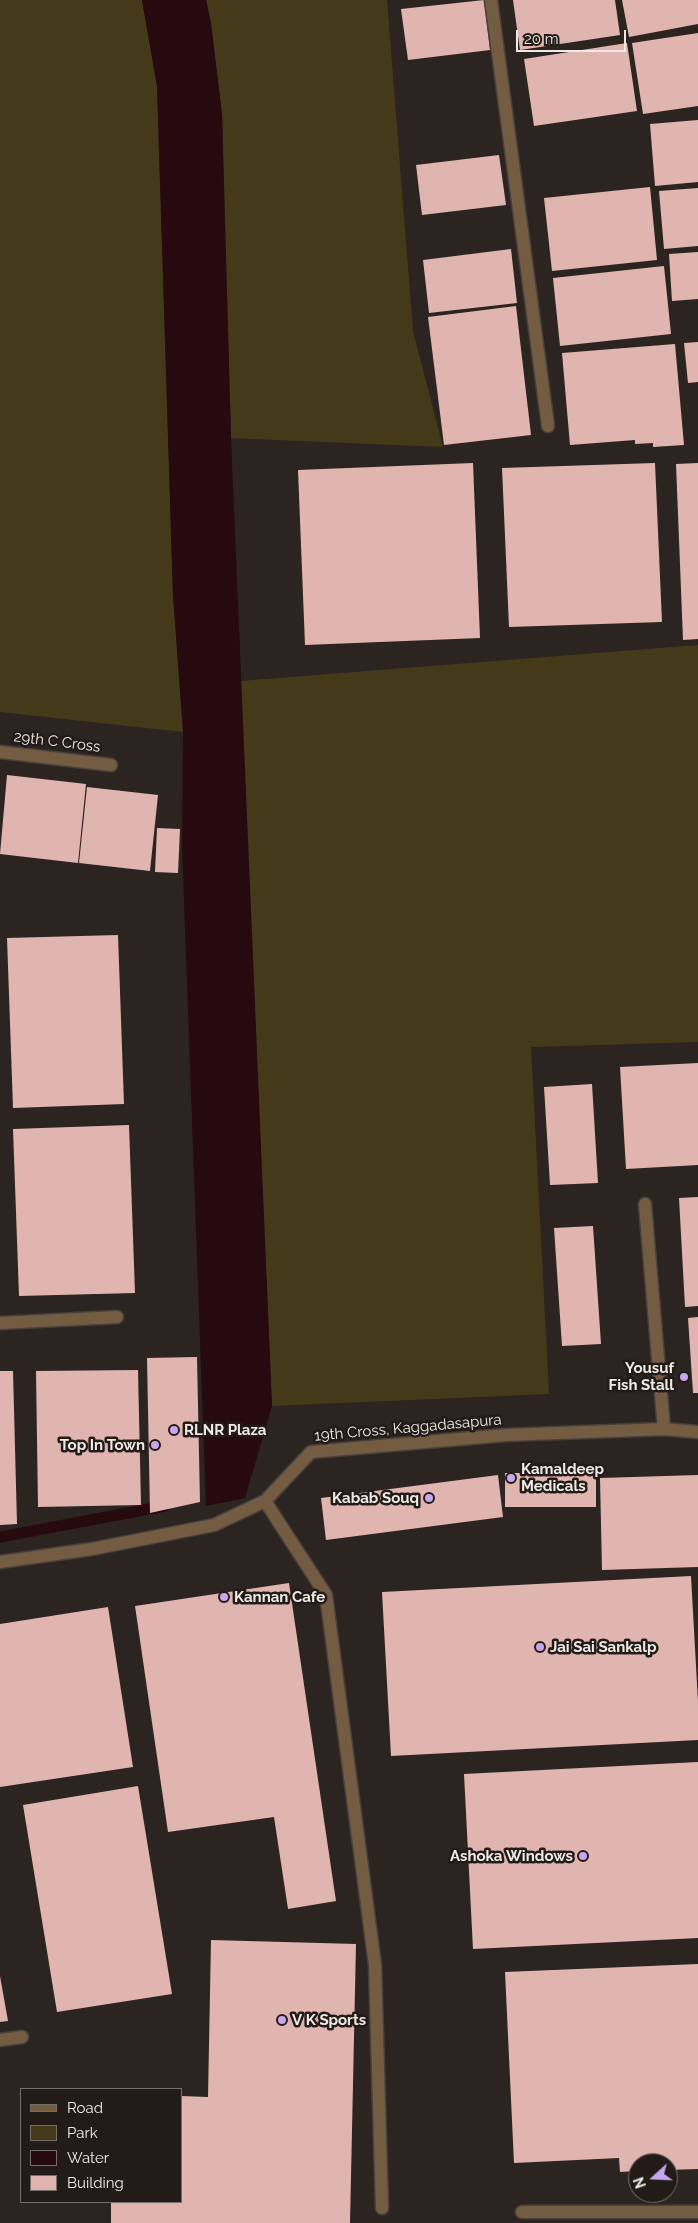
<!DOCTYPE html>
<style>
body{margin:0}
#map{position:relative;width:698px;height:2223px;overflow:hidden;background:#2c2420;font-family:Raleway,sans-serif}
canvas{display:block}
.legend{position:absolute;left:20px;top:2088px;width:162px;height:115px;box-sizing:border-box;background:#221b17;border:1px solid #746e6a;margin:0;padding:6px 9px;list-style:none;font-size:15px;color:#efeae7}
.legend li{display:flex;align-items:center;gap:10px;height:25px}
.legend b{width:25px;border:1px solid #746e6a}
.north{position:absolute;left:628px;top:2153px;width:50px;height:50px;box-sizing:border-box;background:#221b17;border:1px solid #746e6a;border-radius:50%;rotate:250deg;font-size:14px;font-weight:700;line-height:20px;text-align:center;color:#efeae7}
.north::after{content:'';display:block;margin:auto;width:18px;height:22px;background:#c7a6ef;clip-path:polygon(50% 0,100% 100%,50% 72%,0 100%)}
.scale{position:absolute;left:516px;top:30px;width:110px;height:22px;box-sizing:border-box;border:2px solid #efeae7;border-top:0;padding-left:6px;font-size:15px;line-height:18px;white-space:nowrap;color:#efeae7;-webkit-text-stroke:4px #221b17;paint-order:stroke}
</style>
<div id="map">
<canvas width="698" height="2223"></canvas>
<ul class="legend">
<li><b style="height:6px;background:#735c41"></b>Road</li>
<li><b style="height:14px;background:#443a1a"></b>Park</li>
<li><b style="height:14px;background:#270910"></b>Water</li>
<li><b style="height:14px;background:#e1b5af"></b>Building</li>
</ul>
<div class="north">N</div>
<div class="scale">20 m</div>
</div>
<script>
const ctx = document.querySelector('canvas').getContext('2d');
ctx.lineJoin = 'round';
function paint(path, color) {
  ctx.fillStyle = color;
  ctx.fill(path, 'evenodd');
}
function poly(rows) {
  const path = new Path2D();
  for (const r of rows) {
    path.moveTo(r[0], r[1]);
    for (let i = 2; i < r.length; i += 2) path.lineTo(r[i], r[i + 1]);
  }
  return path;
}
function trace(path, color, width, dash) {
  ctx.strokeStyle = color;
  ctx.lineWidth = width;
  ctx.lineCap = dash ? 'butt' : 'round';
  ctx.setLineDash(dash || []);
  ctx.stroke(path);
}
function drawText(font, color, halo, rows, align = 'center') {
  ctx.font = font + ' Raleway,sans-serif';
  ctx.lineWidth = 5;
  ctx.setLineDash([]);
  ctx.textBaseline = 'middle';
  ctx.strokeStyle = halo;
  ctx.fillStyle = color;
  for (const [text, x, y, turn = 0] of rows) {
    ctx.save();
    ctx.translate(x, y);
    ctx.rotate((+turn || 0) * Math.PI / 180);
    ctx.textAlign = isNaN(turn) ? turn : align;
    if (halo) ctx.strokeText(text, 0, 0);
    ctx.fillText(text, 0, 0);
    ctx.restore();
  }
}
paint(poly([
 [0,0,142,0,157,86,173,595,183,732,0,712],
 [206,0,387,0,413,331,443,447,231,438,222,114,211,23],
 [698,645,698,1042,531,1047,549,1394,272,1406,240,681]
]), '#443a1a');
paint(poly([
 [142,0,206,0,211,23,222,114,231,438,272,1406,245,1498,206,1506,182,846,183,731,173,595,157,86]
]), '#270910');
trace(poly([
 [0,1537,165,1506]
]), '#270910', 11);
paint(poly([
 [484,0,490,50,408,60,401,9],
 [513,0,615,0,620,35,520,50],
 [622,0,698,0,698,24,629,37],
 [698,33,698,106,643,114,632,43],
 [627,43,637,111,534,126,524,59],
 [698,120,698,182,655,186,650,124],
 [499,155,506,205,422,215,416,165],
 [650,187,657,260,552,271,544,198],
 [698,188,698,246,664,249,659,191],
 [511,249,517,303,429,313,423,260],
 [698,252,698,299,672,301,669,254],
 [664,266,671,334,560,346,553,278],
 [516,306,531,435,444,445,428,317],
 [698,342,698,382,688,383,684,343],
 [675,344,684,445,653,447,653,443,635,444,635,440,570,445,562,353],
 [473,463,480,638,305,645,298,470],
 [655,463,662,622,509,627,502,468],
 [698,463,698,639,683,640,676,464],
 [7,775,86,784,78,863,0,854],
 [87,787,158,795,150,871,79,863],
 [157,828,180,829,178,873,155,872],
 [118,935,124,1104,13,1108,7,938],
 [698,1063,698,1165,626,1169,620,1067],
 [592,1084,598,1183,550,1185,544,1087],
 [129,1125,135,1293,19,1296,13,1129],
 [698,1197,698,1306,685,1307,679,1198],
 [593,1226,601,1344,562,1346,554,1228],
 [698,1317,698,1393,693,1393,688,1318],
 [197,1357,200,1502,150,1513,147,1358],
 [138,1370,141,1505,38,1507,36,1371],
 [0,1371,13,1371,17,1524,0,1525],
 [505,1473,596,1473,596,1507,505,1507],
 [498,1475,503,1517,326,1540,321,1498],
 [698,1475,698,1567,602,1570,600,1478],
 [691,1576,698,1702,698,1740,391,1756,382,1592],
 [289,1583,336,1901,288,1909,274,1817,168,1832,135,1606],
 [108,1607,133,1767,0,1787,0,1624],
 [698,1762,698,1938,473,1949,464,1774],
 [138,1786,172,1994,57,2012,23,1805],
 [211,1940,356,1944,350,2223,111,2223,111,2202,181,2202,181,2096,208,2097],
 [698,1964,698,2169,668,2170,668,2163,638,2163,638,2171,620,2172,619,2158,514,2163,505,1972],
 [0,1976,8,2021,0,2022]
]), '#e1b5af');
const minor = poly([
 [491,0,548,426],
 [0,752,111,765],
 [645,1204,664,1429],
 [0,1323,117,1317],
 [265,1501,326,1595,375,1965,382,2208],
 [0,1562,92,1549,214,1525,265,1501,311,1452,506,1435,664,1429,698,1432],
 [0,2040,22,2037],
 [522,2212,698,2212]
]);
trace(minor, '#47403c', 15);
trace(minor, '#735c41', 12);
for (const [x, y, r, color] of [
 [684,1377,5,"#c7a6ef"],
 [174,1430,5,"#c7a6ef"],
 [155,1445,5,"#c7a6ef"],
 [511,1478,5,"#c7a6ef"],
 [429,1498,5,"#c7a6ef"],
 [224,1597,5,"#c7a6ef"],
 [540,1647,5,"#c7a6ef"],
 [583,1856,5,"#c7a6ef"],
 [282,2020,5,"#c7a6ef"]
]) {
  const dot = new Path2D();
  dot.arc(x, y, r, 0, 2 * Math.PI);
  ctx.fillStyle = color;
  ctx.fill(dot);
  trace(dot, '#221b17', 2);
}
drawText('15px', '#efeae7', '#221b17', [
 ["29th C Cross",57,742,7],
 ["19th Cross, Kaggadasapura",408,1428,-5]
]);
drawText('bold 15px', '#efeae7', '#221b17', [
 ["Yousuf",674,1368,"right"],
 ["Fish Stall",674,1385,"right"],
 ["RLNR Plaza",184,1430],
 ["Top In Town",145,1445,"right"],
 ["Kamaldeep",521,1469],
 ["Medicals",521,1486],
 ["Kabab Souq",419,1498,"right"],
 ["Kannan Cafe",234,1597],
 ["Jai Sai Sankalp",550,1647],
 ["Ashoka Windows",573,1856,"right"],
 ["V K Sports",292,2020]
], 'left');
</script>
